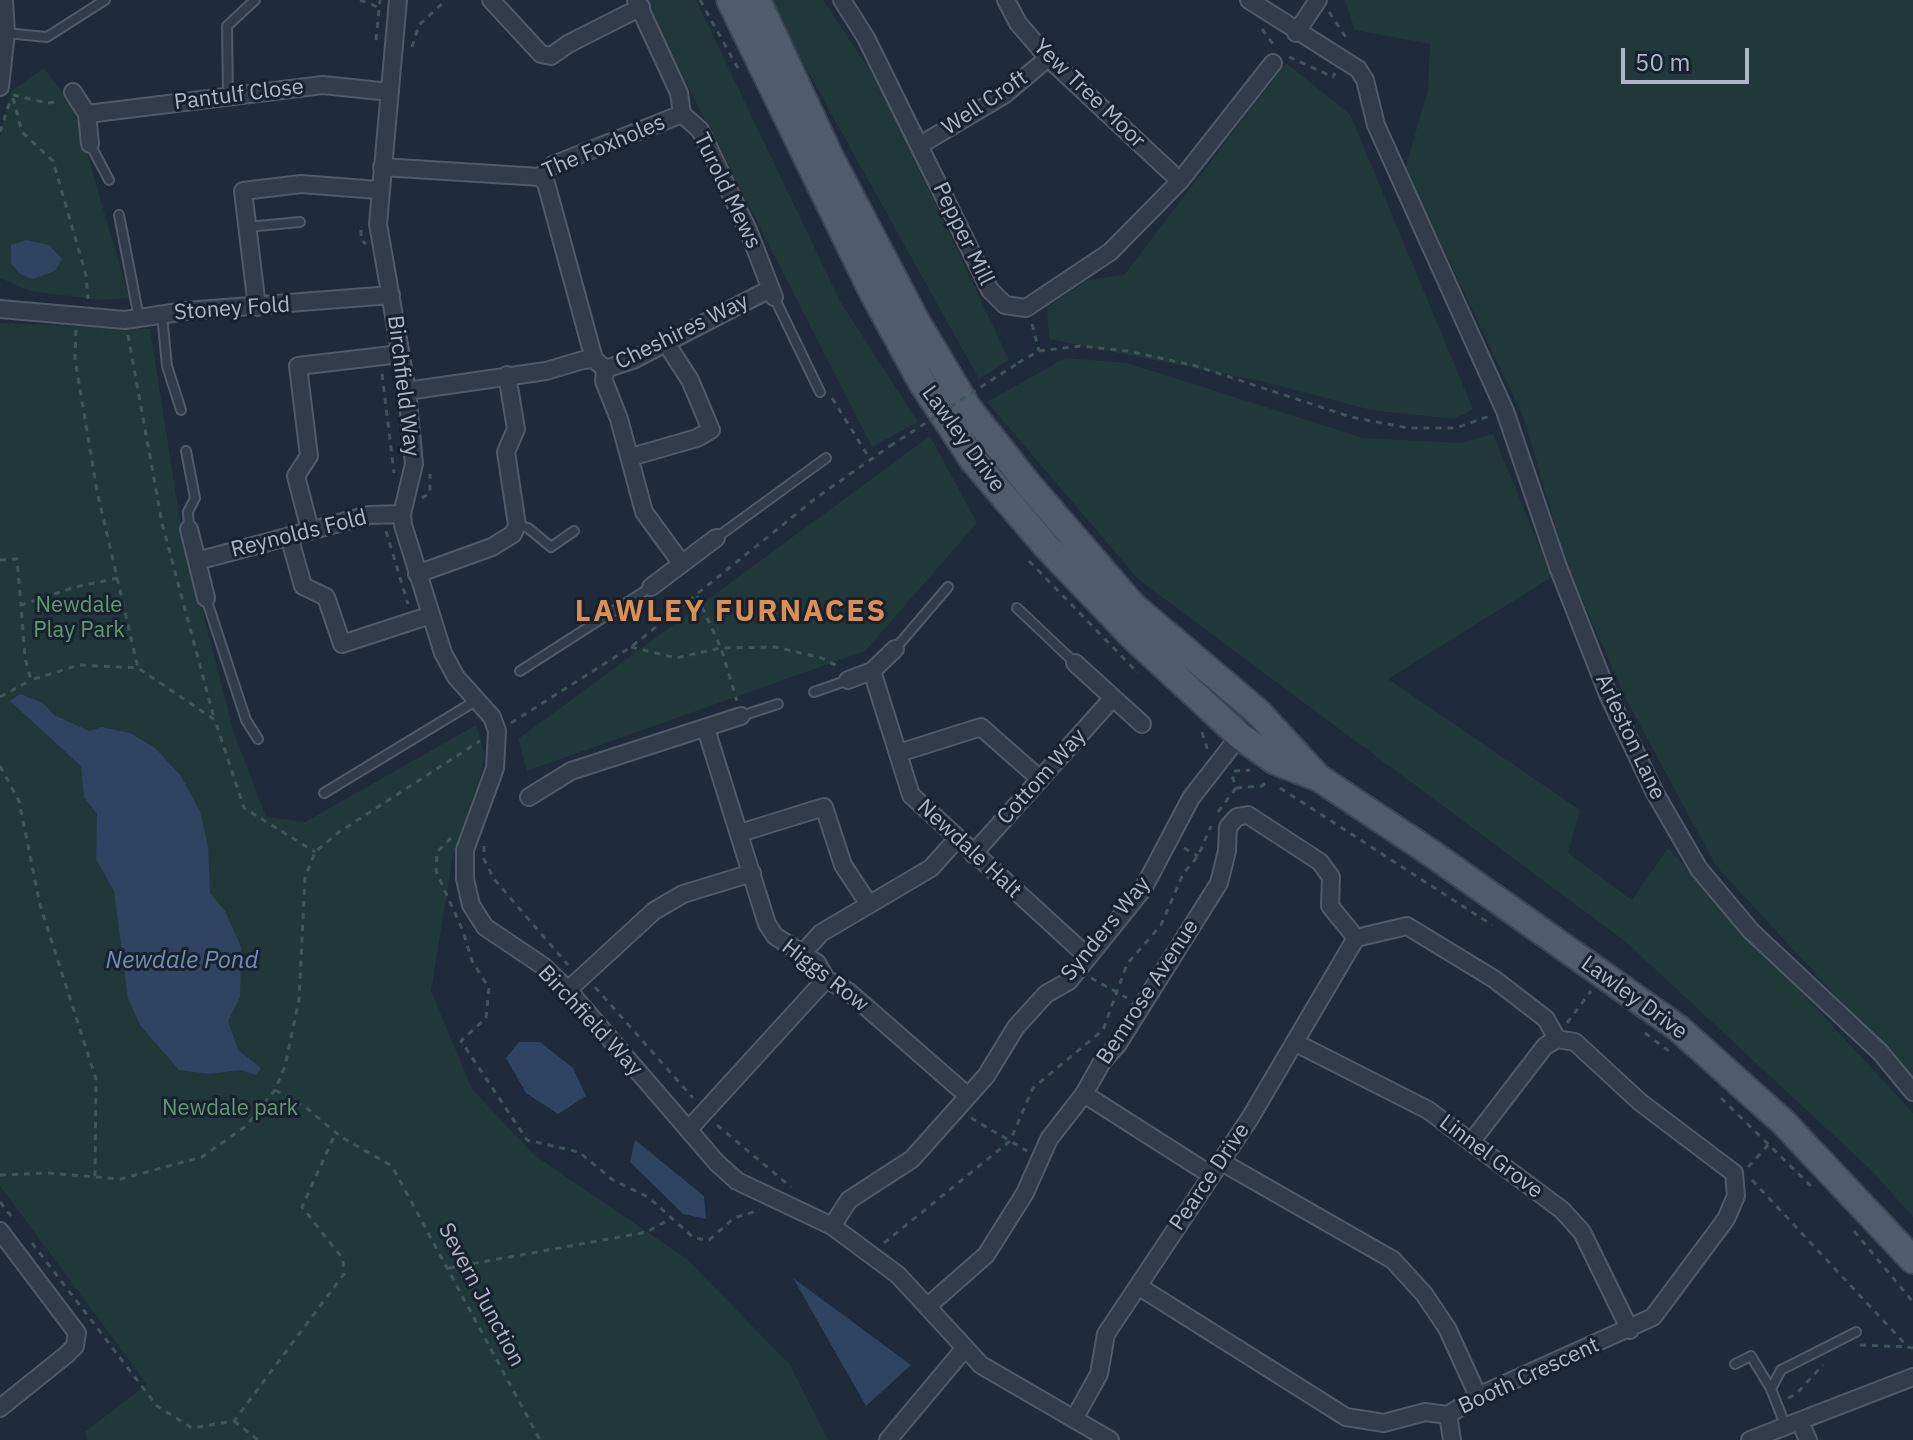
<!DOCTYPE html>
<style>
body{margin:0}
#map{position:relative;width:1913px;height:1440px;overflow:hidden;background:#1f2a3a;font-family:"IBM Plex Sans",sans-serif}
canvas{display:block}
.scale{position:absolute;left:1621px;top:48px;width:128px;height:36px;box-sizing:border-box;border:4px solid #adb7c7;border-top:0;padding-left:10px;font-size:24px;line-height:28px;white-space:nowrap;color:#adb7c7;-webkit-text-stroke:6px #18212f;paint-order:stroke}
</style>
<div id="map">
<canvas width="1913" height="1440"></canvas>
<div class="scale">50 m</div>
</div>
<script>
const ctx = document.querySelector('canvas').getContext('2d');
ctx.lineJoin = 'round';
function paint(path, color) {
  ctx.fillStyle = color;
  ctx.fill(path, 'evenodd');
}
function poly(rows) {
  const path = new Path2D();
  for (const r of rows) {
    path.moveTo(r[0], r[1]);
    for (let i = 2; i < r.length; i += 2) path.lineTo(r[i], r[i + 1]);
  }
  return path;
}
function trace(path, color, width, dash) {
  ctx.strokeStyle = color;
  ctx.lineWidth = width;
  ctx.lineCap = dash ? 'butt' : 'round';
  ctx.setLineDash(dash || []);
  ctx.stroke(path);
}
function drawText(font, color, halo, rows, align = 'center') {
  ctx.font = font + ' "IBM Plex Sans",sans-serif';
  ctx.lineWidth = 6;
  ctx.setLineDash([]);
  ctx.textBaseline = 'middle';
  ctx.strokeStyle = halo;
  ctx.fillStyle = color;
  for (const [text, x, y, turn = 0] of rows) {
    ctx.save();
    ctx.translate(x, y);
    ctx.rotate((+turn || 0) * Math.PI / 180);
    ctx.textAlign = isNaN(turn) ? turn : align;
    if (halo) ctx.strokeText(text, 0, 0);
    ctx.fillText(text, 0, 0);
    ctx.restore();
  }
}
paint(poly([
 [644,0,696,0,840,301,918,422,872,447],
 [768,0,823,0,879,84,1009,360,979,379],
 [1345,0,1913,0,1913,1079,1716,866,1627,701,1567,566,1523,416,1405,169,1428,90,1430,44,1355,30],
 [1286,63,1350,114,1473,409,1454,419,1371,410,1265,382,1049,339,1047,307,1088,280,1124,275],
 [44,68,74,108,129,298,101,300,30,291,0,278,0,137,11,91],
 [0,323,150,329,181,527,234,733,266,817,305,822,476,725,485,754,480,778,453,855,431,991,472,1089,534,1155,687,1259,790,1365,828,1440,87,1440,85,1432,147,1384,0,1186],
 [1065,358,1127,363,1363,438,1460,443,1493,434,1552,577,1388,679,1580,810,1568,853,1632,900,1668,848,1913,1113,1913,1217,1871,1170,1626,942,1139,580,987,402],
 [930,436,977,523,865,651,527,771,518,739]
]), '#21383b');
paint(poly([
 [26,240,49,245,62,259,55,271,32,279,20,274,11,263,11,245],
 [20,694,43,703,54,715,89,731,102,727,130,733,155,748,181,776,200,812,208,846,210,893,225,911,241,947,240,997,228,1021,238,1050,261,1068,256,1075,241,1070,209,1074,179,1070,140,1025,128,998,114,891,96,859,97,814,84,797,81,766,10,701],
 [519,1042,540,1042,573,1068,586,1096,558,1114,526,1093,506,1058],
 [635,1140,704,1196,706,1219,683,1214,630,1162],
 [793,1278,911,1365,866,1406]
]), '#2f4461');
const lane = poly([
 [6,33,47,37,105,0],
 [228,95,227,26,255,0],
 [90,144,109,180],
 [119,215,139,318],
 [247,227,300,222],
 [775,299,820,392],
 [162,315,167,366,181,410],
 [186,451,195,498,188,512,189,529],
 [517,525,528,528,551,547,574,531],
 [716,538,826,458],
 [206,598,246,720,258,739],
 [1017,608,1075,663],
 [895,649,948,587],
 [520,671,651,587],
 [814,692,848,680],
 [741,716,778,704],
 [324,793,477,700],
 [1735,1364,1751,1356,1771,1389],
 [1786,1427,1771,1389,1781,1370,1856,1332]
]);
const street = poly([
 [398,0,378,224,407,391,414,464,402,514,403,525,443,653,456,677,492,717,497,731,495,768,465,850,465,879,471,905,485,927,543,966,568,990,717,1163,737,1181,832,1226,898,1275,981,1365,1110,1440],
 [491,0,541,54,551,56,568,44,641,7],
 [636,0,679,93,682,114,700,130,748,230,774,297],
 [842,0,866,38,990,290,1005,305,1026,308,1110,252,1180,181,1273,63],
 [1006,0,1018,23,1048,58,1180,181],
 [1249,0,1358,69,1365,80,1376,125,1505,411,1558,567,1609,697,1655,793,1699,869,1751,931,1880,1052,1913,1092],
 [1296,33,1318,0],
 [0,87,6,33,4,0],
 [73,92,87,114,90,144],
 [87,114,323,85,390,92],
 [920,145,1004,95,1048,58],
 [382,167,540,177,553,165,682,114],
 [540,177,546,183,594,359],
 [257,307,243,191,301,184,378,190],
 [0,309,125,320,186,311,391,295],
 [605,369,604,381,619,419,644,512,682,564],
 [407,391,546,371,583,360,594,359,605,369,633,360,770,289],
 [631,457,697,438,711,430,690,380,666,343],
 [189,529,206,598],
 [310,530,296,476,309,456,298,366,400,354],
 [289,536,303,586,326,597,342,644,431,615],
 [197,561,369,515,402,514],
 [417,574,492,547,513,534,517,525,506,452,516,429,507,375],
 [651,587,716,538],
 [895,649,872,671,911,795,1088,957],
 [1075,663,1142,724],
 [848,680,872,671],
 [706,729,767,924,775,936,817,963,826,979,849,992,968,1096],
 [899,753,981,727,1040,779],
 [529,797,571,771,741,716],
 [740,833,824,807,843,865,868,903],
 [973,854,1111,700],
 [1356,938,1407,926,1494,979,1546,1019,1557,1039],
 [802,954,821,933,931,868,957,839],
 [568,990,654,911,683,894,752,873],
 [1296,1043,1428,1110,1562,1210,1582,1232,1630,1330],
 [1084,1094,1211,1175],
 [689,1129,826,979],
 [1472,1141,1545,1046,1557,1039],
 [1220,1161,1393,1260,1424,1294,1447,1328,1478,1396],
 [832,1226,849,1200,912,1159,986,1076,1016,1027,1046,994,1069,981,1143,889,1191,798,1244,730],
 [0,1231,77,1333,75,1346,66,1355,0,1408],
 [1138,1286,1346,1417,1384,1423,1425,1412,1448,1415,1478,1396,1653,1317,1726,1219,1736,1196,1734,1173,1640,1102,1575,1042,1557,1039],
 [928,1306,986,1255,1025,1193,1049,1139,1084,1094,1102,1062,1118,1044,1219,883,1227,851,1228,827,1237,817,1248,815,1320,862,1331,877,1330,906,1356,938],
 [1448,1415,1452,1440],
 [1074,1419,1099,1374,1106,1334,1250,1118,1356,938],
 [1800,1422,1808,1440],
 [888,1440,965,1348],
 [1750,1440,1913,1377]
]);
const primary = poly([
 [730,0,872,291,922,383,973,460,1046,546,1133,637,1240,736,1275,761,1319,778,1434,855,1678,1028,1783,1122,1913,1260],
 [757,0,830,157,916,321,968,408,1028,484,1133,606,1258,712,1314,773]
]);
trace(lane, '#505a68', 12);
trace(street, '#505a68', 20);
trace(primary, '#3c4554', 30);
trace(poly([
 [360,0,378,7],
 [700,0,739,70],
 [1329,12,1349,42],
 [1262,29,1276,48],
 [376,40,380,0],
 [412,47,419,25,446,0],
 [1289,57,1333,77,1335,73],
 [13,95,48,103,60,101],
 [13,98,22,132,53,161,86,275,88,299],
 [0,132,10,101],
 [361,230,361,240,366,244],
 [1032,324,1039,351],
 [76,330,75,359,97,491,138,668],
 [128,335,162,523,214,718],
 [1018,363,1039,351,1080,346,1128,351,1196,366,1351,417,1408,428,1456,428,1490,416],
 [382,374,394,473],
 [832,398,870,459],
 [422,498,430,493,430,474],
 [386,531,408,604],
 [0,560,17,559,21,605],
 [1029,561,1138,673],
 [118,578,75,587,21,605,25,658,31,680,79,665,138,668,215,720,244,808,315,852],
 [697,596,721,648,737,701],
 [631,647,676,658,721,648,776,647,822,658,837,666],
 [0,697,31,680],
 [511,723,631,647,816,498,890,446],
 [1202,732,1208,751],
 [0,766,19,801,40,905,96,1079,95,1177],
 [1234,771,1250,770],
 [1236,788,1262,786,1269,780],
 [1280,788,1492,925],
 [1218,812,1236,788,1231,772],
 [451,838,437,852,436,871,463,931,472,961,489,988,486,1018,461,1041,527,1140,579,1152,613,1180,648,1197,694,1238,709,1240,734,1218,760,1210],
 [484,846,484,859,494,879,568,965],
 [1184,848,1198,856],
 [1091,978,1127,998],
 [595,987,693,1098],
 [1567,1023,1591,991],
 [1645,1033,1674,1055],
 [275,1090,304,1106,341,1137,392,1166,540,1440],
 [1721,1098,1813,1188],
 [971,1118,1027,1151],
 [717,1125,791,1187],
 [1748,1167,1770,1143],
 [0,1175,49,1173,121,1179,202,1157,246,1126,275,1090,285,1066,299,1000,305,878,315,852,339,832,480,741],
 [1752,1180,1908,1347,1913,1348],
 [0,1202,15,1221],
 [1854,1231,1913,1302],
 [32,1243,157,1406,192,1428,234,1421,344,1274,343,1259,302,1207,336,1132],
 [884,1243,1010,1141,1033,1088,1103,1030,1127,964,1161,925,1183,874,1198,856,1211,826],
 [449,1268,647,1232,672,1218],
 [1860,1345,1908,1347],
 [1788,1398,1796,1394,1823,1365],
 [234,1421,258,1440]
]), '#3e5559', 3, [6, 6]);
trace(lane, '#333c4a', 8);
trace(street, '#333c4a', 16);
trace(primary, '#505b6b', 26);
trace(poly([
 [890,446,1018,363]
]), '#3e5559', 3, [6, 6]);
drawText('22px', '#adb7c7', '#18212f', [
 ["Yew Tree Moor",1089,94,44],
 ["Pantulf Close",239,95,-7],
 ["Well Croft",985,103,-34],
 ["The Foxholes",604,147,-23],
 ["Turold Mews",727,191,64],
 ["Pepper Mill",963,234,64],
 ["Stoney Fold",232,309,-4],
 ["Cheshires Way",682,332,-26],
 ["Birchfield Way",403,386,83],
 ["Lawley Drive",963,439,54],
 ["Reynolds Fold",299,534,-14],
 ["Arleston Lane",1630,737,65],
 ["Cottom Way",1042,777,-48],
 ["Newdale Halt",969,849,43],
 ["Synders Way",1106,929,-51],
 ["Higgs Row",825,976,38],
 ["Bemrose Avenue",1148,992,-57],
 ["Lawley Drive",1634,998,36],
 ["Birchfield Way",590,1021,47],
 ["Linnel Grove",1491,1157,37],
 ["Pearce Drive",1210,1177,-56],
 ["Severn Junction",481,1295,62],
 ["Booth Crescent",1529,1376,-25]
]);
drawText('22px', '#629a6f', '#18212f', [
 ["Newdale",79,606],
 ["Play Park",79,631],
 ["Newdale park",230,1109]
]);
drawText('italic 24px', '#738eb2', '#18212f', [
 ["Newdale Pond",182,961]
]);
ctx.letterSpacing = '2px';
drawText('bold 30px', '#dd8f52', '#18212f', [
 ["LAWLEY FURNACES",731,612]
]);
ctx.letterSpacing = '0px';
</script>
